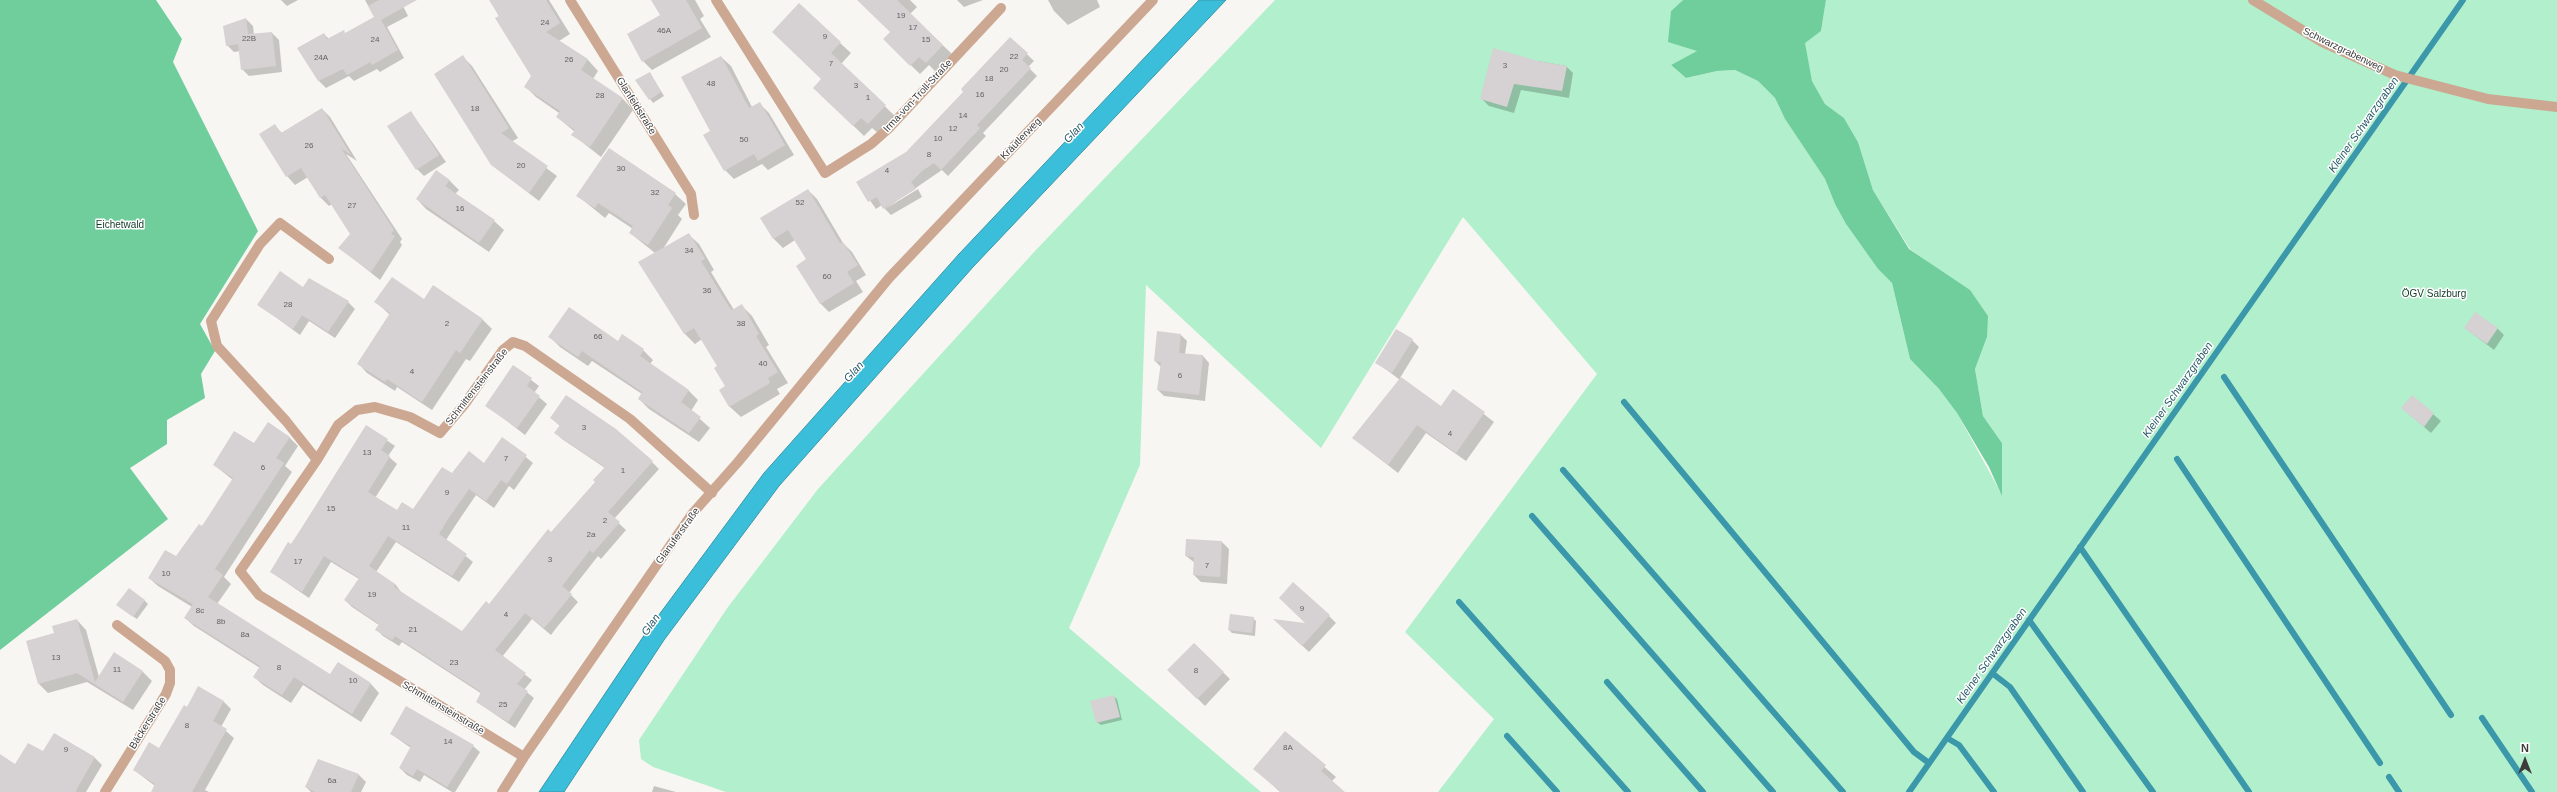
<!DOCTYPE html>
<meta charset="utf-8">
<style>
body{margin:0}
#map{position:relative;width:2557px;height:792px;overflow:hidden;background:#f8f6f2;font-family:Helvetica,sans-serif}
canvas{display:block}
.north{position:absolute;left:2505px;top:740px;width:40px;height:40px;-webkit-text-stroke:3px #fff;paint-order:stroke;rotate:0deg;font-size:11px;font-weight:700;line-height:16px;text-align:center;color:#3d3c3b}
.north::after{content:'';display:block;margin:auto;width:14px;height:18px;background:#3d3c3b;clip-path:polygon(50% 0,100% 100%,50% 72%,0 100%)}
</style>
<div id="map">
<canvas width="2557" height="792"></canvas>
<div class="north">N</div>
</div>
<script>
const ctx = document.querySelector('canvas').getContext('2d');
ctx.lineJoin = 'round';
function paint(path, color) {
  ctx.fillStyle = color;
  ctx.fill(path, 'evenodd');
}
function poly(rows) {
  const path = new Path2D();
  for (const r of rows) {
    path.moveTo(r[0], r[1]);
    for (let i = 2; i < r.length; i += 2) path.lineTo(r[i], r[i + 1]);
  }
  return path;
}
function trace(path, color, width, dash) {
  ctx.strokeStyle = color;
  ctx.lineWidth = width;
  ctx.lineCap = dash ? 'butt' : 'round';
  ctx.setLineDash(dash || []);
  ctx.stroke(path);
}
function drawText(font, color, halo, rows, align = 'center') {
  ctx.font = font + ' Helvetica,sans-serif';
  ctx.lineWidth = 3;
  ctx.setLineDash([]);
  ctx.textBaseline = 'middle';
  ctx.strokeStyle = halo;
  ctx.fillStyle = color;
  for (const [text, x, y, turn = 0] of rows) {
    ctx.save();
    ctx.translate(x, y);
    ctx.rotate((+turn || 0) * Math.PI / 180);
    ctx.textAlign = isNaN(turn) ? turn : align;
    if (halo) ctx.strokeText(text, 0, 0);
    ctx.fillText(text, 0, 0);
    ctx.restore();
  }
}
paint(poly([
 [1275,0,1683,0,1671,11,1698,51,1671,65,1686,78,1717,71,1735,70,1758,81,1775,98,1785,119,1825,179,1835,204,1846,224,1878,269,1892,283,1910,359,1939,389,1957,413,2002,495,2002,443,1983,416,1975,369,1987,337,1932,265,1910,249,1873,190,1858,142,1844,118,1825,104,1812,81,1804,42,1821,31,1826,0,2557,0,2557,792,1438,792,1494,719,1405,632,1597,374,1463,217,1321,448,1146,285,1140,465,1069,628,1261,792,726,792,653,767,641,759,639,740,728,607,818,489,1035,251]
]), '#b2efcc');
paint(poly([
 [0,0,156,0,182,39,173,62,258,231,200,324,215,351,201,374,205,398,167,420,167,444,130,468,168,519,0,650],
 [1683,0,1826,0,1821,31,1805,43,1812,81,1825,104,1844,118,1858,142,1873,190,1909,249,1970,290,1988,316,1987,337,1975,369,1983,416,2002,443,2002,496,1989,467,1957,413,1939,389,1910,359,1892,283,1878,269,1846,224,1835,204,1825,179,1785,119,1775,98,1758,81,1735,70,1717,71,1686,78,1671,65,1697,51,1668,42,1671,11]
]), '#6fce9c');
const water = poly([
 [1199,0,1226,0,973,267,779,486,664,640,564,792,539,792,647,631,764,473,959,254,1199,0]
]);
paint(water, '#3abed9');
trace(water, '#3b97aa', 1);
paint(poly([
 [281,0,298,0,287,6],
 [365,0,400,0,408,16,387,27,404,58,380,72,377,69,354,81,349,76,326,88,319,81,298,48,324,34,329,39,346,34,375,18],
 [490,0,549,0,570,34,559,41,588,60,598,71,593,79,623,99,633,110,601,157,573,135,575,132,557,117,559,113,536,97,525,86,532,76],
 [653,0,695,0,704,16,700,19,711,37,652,70,643,61,661,15],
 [867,0,910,0,917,7,910,14,952,54,935,71,929,65,920,74,893,48,891,32],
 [957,0,983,0,964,7],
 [1048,0,1097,0,1100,7,1068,25,1054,11],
 [246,19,253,26,254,35,272,33,279,40,282,72,249,76,242,69,240,51,234,52,227,45],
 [774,32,840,43,851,53,841,64,896,117,879,134,872,128,864,136,825,98,822,79],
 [1010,38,1034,61,1028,67,1037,76,983,133,986,136,948,176,942,170,885,209,882,205,876,209,857,182,907,153,965,92],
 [463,57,472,66,518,138,511,142,557,176,539,201,492,165],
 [721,57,731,66,752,107,759,103,769,113,794,155,768,170,762,164,734,179,725,170,711,132],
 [1538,61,1566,66,1573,73,1569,98,1521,90,1514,113,1489,106,1482,99],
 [650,73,664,96,653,103,637,80],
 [322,109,330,117,357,161,346,154,402,239,400,242,402,245,380,280,340,248,351,234,332,204,329,206,321,198,308,177,295,185,287,176,275,126,282,133],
 [411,112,446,162,424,176,417,169],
 [449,180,459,190,455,194,494,221,504,230,489,252,426,209,417,199],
 [918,189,922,197,891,215,885,209],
 [808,190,817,199,843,243,852,252,866,275,856,281,863,292,829,312,820,303,807,260,795,240,783,248,774,239,761,218],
 [675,194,686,204,678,215,682,219,663,249,688,234,699,244,714,270,711,272,734,310,741,305,752,316,769,345,766,347,788,383,777,389,780,394,741,417,730,407,721,390,727,387,718,366,702,339,695,344,684,333,655,253,630,233,633,229,609,213,605,218,578,196],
 [434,286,483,320,492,329,470,361,466,359,432,410,397,387,395,391,367,373,358,363,390,315,376,302,424,301],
 [303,288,348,302,355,309,335,338,309,321,300,335,259,305],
 [2465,328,2497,328,2504,335,2494,350],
 [1181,335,1187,341,1185,354,1203,356,1209,363,1205,401,1164,396,1158,390,1161,367,1155,361],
 [550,337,618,342,643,350,653,360,650,364,688,390,698,400,691,411,710,428,699,442,649,409,639,399,642,394,592,361,588,366,560,347],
 [1412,340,1419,347,1400,378,1441,407,1453,390,1494,422,1466,461,1426,433,1398,473,1353,438,1400,380,1376,362],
 [514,367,539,386,534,393,547,404,525,435,486,405],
 [2412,396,2441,421,2431,433,2402,408],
 [551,418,652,462,659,469,614,519,626,530,601,559,598,556,569,593,578,602,557,627,551,635,532,619,502,657,532,680,524,690,534,698,515,728,477,702,482,694,402,642,399,646,383,636,376,629,379,625,352,607,345,600,359,579,331,562,309,598,271,572,291,545,366,426,395,446,388,456,397,464,375,498,397,511,414,510,452,475,484,464,502,438,533,463,514,490,509,486,494,508,476,495,455,526,446,540,473,562,459,582,396,542,376,572,395,584,401,592,462,632,489,605,596,482,605,468,562,439,555,433,560,426],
 [289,437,298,446,285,466,292,472,224,577,231,584,217,604,330,676,338,663,371,684,379,693,361,722,303,685,291,703,263,685,254,677,260,668,194,626,185,618,192,607,158,586,149,578,176,558,202,527,233,480,214,465,254,445],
 [1222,542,1229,549,1227,584,1201,582,1194,575,1195,563,1186,556],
 [144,600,148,604,137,619,121,608],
 [1329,616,1336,623,1309,652,1281,626,1307,624],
 [1253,618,1256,621,1255,636,1232,633,1229,630],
 [77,620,86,630,99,677,115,654,143,672,152,681,133,710,87,682,48,693,39,684,55,634],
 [1194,644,1230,679,1205,706,1169,670],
 [199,688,224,702,231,709,221,727,234,738,205,790,209,792,157,792,155,786,134,770,160,750],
 [1113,696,1117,699,1122,720,1101,725,1097,722],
 [1285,733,1336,777,1332,781,1344,792,1280,792,1255,769],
 [54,734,95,758,102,765,86,792,76,792,69,788,66,792,0,792,0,755,15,765,44,753],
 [391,734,473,746,480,752,455,792,452,792,424,775,420,782,407,775,400,768,411,748],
 [318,760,359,775,366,782,361,792,311,792,306,787],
 [654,786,676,792,652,792]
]), '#0003');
trace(poly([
 [2224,377,2451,715],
 [1624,402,1914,752,1929,763],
 [2177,459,2380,763],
 [1563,470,1843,792],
 [1532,516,1773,792],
 [2080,547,2249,792],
 [1459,602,1628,792],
 [2029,620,2153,792],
 [1992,673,2010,687,2083,792],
 [1607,682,1703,792],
 [2482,718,2532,792],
 [1507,736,1557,792],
 [1947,738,1959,745,1994,792],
 [2389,777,2399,792],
 [1909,792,2463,0]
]), '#3b97aa', 6);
paint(poly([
 [379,0,417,0,381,20,398,50,372,65,370,62,347,75,343,69,318,81,297,48,324,33,327,39,344,30,345,33,374,17,368,6],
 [489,0,546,0,560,23,546,32,588,59,581,70,623,98,590,147,571,135,575,130,556,117,560,111,524,87,531,76,495,18,499,16],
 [651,0,686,0,702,28,642,62,627,34,660,15],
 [857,0,897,0,943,45,926,63,919,57,910,66,883,39,890,32],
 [799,3,841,42,831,53,886,105,868,124,861,118,853,126,813,88,821,79,772,32],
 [246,18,248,34,272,32,276,66,241,70,238,44,226,46,223,26],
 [1010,37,1028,53,1022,60,1031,68,977,125,980,128,941,170,934,163,922,171,911,182,916,189,883,209,877,197,868,202,856,182,906,152,963,92,961,89],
 [1493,48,1538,61,1567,66,1562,91,1514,84,1507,107,1480,99],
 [463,55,509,128,501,133,548,166,529,193,491,165,434,74],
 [721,56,749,108,760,102,785,145,758,161,754,154,724,171,703,135,710,131,681,77],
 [650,72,661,92,649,100,635,80],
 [322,108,351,155,341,148,394,230,391,234,395,236,371,272,338,248,350,234,325,195,320,198,301,168,286,177,259,134,275,124,281,133],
 [411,111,439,155,416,170,387,126],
 [609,148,676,193,668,205,672,208,648,245,629,233,633,226,598,203,595,208,576,196],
 [436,170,450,180,445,186,495,220,479,243,416,199],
 [808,189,840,243,843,242,858,265,847,272,854,283,820,304,796,266,806,259,788,230,773,239,760,218],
 [689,233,705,259,701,261,729,307,732,310,742,304,759,334,756,336,778,372,768,378,770,383,729,407,719,390,725,386,714,368,717,366,694,328,684,334,638,262],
 [280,271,303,287,309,278,349,301,328,332,302,315,293,329,257,305],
 [392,277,424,299,433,285,483,319,460,353,456,350,422,402,387,379,385,382,357,364,390,313,374,302],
 [569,307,618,341,622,334,644,349,640,356,689,390,681,402,701,417,689,433,638,399,642,392,582,351,578,357,548,337],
 [2475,312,2498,328,2487,344,2464,328],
 [1396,329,1413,339,1392,373,1375,363],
 [1157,331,1181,334,1179,353,1203,355,1199,395,1157,390,1161,362,1154,361],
 [513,365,532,378,527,386,540,396,517,428,485,406],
 [1401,377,1441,406,1453,389,1485,412,1456,453,1417,425,1388,465,1352,438],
 [566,395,616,429,653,461,608,512,620,522,593,553,590,550,562,586,572,594,551,620,544,628,525,613,495,650,526,673,517,684,528,691,508,722,476,702,481,692,395,636,392,640,375,630,379,624,344,600,359,578,324,556,302,592,270,572,288,542,291,544,305,523,366,425,388,439,381,450,390,456,368,492,397,510,402,502,413,509,442,467,452,473,469,451,484,463,502,437,527,455,507,484,501,480,486,501,469,489,448,519,439,534,467,554,452,576,388,536,369,566,395,584,394,587,462,631,486,601,489,604,548,529,551,532,595,482,593,480,605,467,554,433,560,425,550,418],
 [2412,395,2434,413,2424,427,2401,408],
 [268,422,290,437,276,458,284,463,215,569,223,575,208,597,330,674,338,662,371,683,352,714,294,677,282,695,253,677,260,666,184,618,193,604,148,578,165,550,176,556,199,524,202,526,233,478,213,465,234,431,254,443],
 [1186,539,1222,541,1220,577,1193,575,1194,557,1185,556],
 [1293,582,1330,615,1302,646,1273,619,1305,623,1279,598],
 [129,588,145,600,133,617,116,605],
 [1230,614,1254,617,1252,633,1228,630],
 [77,619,95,682,114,652,143,671,123,702,77,673,38,684,26,641,54,633,52,626],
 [1194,643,1224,672,1197,699,1167,670],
 [198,686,224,701,213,721,227,729,192,792,151,792,155,784,133,770,149,742,159,748,184,705,187,707],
 [1114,695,1120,717,1096,723,1090,701],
 [406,706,474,745,447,787,417,769,413,776,399,768,411,746,390,734],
 [1285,731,1326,765,1321,771,1345,792,1281,792,1253,769],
 [54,733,95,757,75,792,0,792,0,754,15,764,28,743,43,751],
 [318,759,359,774,351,792,315,792,305,787]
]), '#d6d1d3');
trace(poly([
 [570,0,691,194,694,215],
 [716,0,825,173,871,144,888,129,1001,8],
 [2253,0,2322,42,2395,75,2488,99,2557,107],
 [317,460,286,421,217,346,211,321,260,244,280,223,329,259],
 [524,757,259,595,240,571,317,460,338,425,357,410,375,407,410,417,440,433,464,405,503,350,513,342,525,346,630,419,712,493],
 [105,792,166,694,170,683,170,670,165,661,117,625],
 [502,792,524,757,692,514,738,462,889,278,1153,0]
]), '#cca892', 10);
drawText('8px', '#636161', null, [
 ["19",901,16],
 ["24",545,23],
 ["17",913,28],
 ["46A",664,31],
 ["9",825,37],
 ["22B",249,39],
 ["24",375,40],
 ["15",926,40],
 ["22",1014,57],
 ["24A",321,58],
 ["26",569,60],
 ["7",831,64],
 ["3",1505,66],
 ["20",1004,70],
 ["18",989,79],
 ["48",711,84],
 ["3",856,86],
 ["16",980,95],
 ["28",600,96],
 ["1",868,98],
 ["18",475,109],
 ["14",963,116],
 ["12",953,129],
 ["10",938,139],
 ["50",744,140],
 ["26",309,146],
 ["8",929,155],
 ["20",521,166],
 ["30",621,169],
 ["4",887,171],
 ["32",655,193],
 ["52",800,203],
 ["27",352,206],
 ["16",460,209],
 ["34",689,251],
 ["60",827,277],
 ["36",707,291],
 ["28",288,305],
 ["2",447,324],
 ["38",741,324],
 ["66",598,337],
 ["40",763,364],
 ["4",412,372],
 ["6",1180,376],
 ["3",584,428],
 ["4",1450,434],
 ["13",367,453],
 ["7",506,459],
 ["6",263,468],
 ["1",623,471],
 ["9",447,493],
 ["15",331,509],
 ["2",605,521],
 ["11",406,528],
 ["2a",591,535],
 ["3",550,560],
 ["17",298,562],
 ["7",1207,566],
 ["10",166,574],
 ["19",372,595],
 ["9",1302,609],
 ["8c",200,611],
 ["4",506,615],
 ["8b",221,622],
 ["21",413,630],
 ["8a",245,635],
 ["13",56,658],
 ["23",454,663],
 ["8",279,668],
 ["11",117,670],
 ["8",1196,671],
 ["10",353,681],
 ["25",503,705],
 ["8",187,726],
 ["14",448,742],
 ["8A",1288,748],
 ["9",66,750],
 ["6a",332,781]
]);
drawText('10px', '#3d3c3b', '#fff', [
 ["Schwarzgrabenweg",2343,50,26],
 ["Irma-von-Troll-Straße",918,96,-47],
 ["Glanfeldstraße",636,106,58],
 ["Kräutlerweg",1021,139,-46],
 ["Schmittensteinstraße",477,387,-52],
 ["Glanuferstraße",678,536,-54],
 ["Schmittensteinstraße",443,708,31],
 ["Bäckerstraße",148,723,-58]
]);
drawText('10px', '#103a26', '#fff', [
 ["Eichetwald",120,225],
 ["ÖGV Salzburg",2434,294]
]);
drawText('italic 11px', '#255a66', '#fff', [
 ["Kleiner Schwarzgraben",2364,125,-55],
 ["Glan",1074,133,-47],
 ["Glan",854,372,-48],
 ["Kleiner Schwarzgraben",2178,390,-55],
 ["Glan",651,625,-54],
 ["Kleiner Schwarzgraben",1992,656,-55]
]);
</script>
